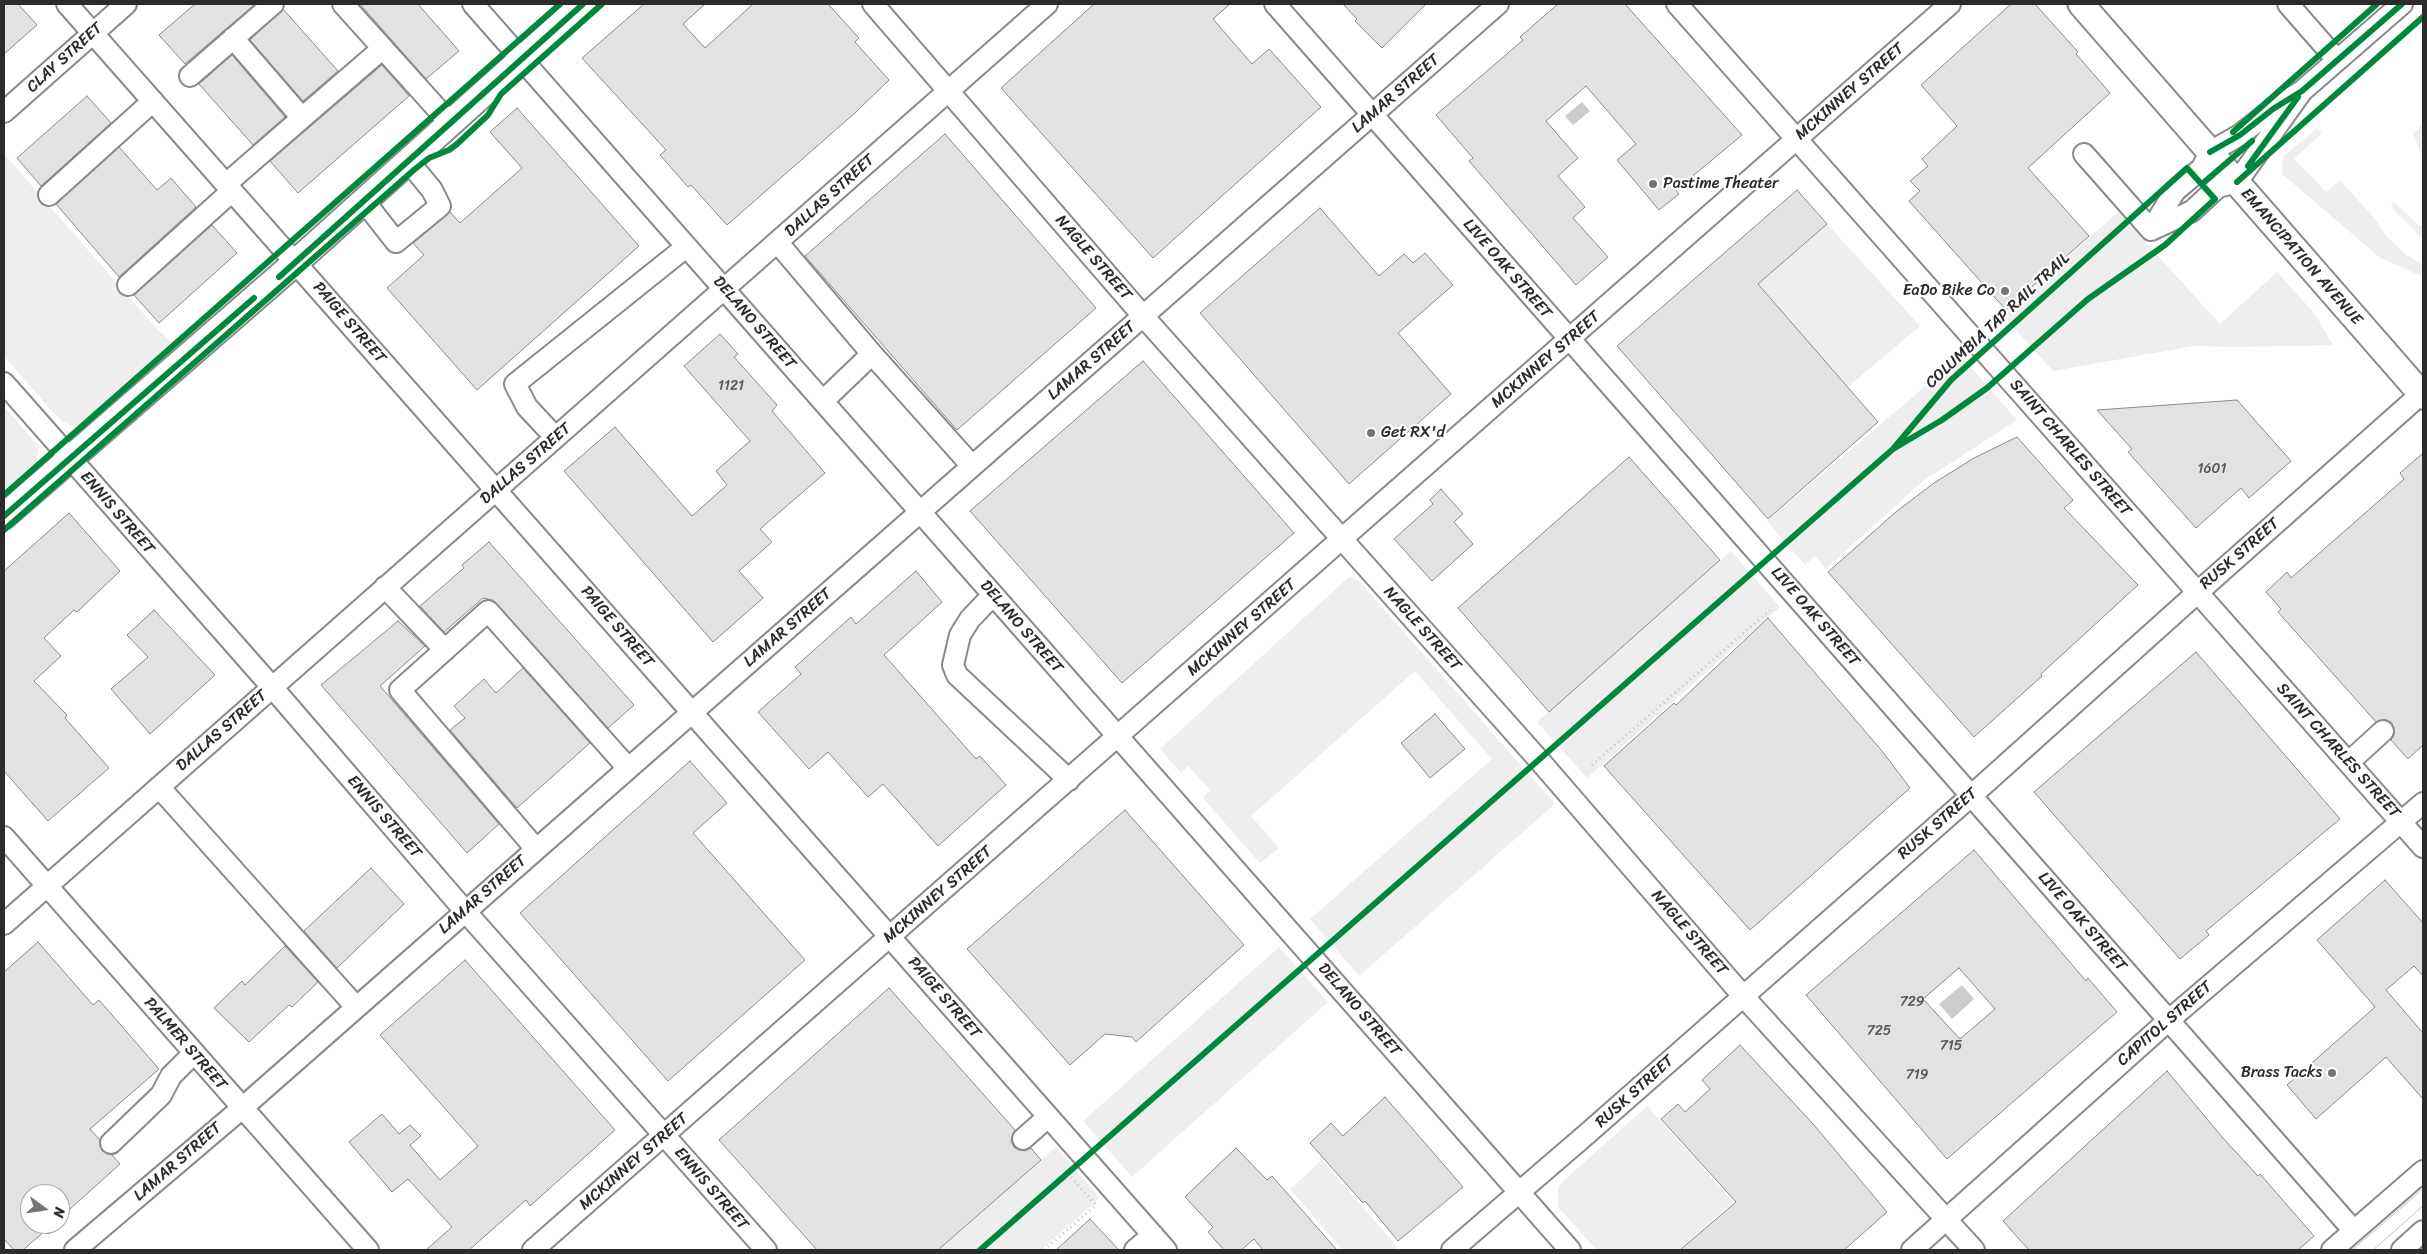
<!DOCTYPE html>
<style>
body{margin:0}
#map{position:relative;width:2427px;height:1254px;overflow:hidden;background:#fff;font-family:Sriracha,sans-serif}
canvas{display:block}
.frame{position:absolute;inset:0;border:5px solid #2b2b2b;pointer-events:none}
.north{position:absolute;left:20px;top:1184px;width:50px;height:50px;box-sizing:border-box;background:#fff;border:1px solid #aaa;border-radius:50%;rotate:104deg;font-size:14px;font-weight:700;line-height:20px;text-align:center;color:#2b2b2b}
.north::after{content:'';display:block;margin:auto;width:18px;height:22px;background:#757575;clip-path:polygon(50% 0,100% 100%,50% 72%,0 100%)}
</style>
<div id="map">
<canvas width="2427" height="1254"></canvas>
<div class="frame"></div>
<div class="north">N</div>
</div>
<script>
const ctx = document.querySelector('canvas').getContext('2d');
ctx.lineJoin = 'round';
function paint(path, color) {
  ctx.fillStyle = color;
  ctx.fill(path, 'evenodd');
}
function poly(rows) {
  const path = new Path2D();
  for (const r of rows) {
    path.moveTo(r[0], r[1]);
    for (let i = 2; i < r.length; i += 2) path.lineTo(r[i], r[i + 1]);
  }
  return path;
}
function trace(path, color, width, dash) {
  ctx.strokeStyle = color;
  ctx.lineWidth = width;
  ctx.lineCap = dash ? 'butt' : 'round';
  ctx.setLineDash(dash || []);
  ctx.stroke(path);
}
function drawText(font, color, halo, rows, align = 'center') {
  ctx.font = font + ' Sriracha,sans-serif';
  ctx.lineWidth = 4.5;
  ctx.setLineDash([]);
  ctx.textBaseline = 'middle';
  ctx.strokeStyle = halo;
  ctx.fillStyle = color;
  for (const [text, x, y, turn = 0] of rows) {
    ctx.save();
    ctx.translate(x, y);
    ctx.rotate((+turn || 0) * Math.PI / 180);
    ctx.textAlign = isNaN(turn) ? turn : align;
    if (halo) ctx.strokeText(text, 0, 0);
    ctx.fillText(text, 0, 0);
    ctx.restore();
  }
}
paint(poly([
 [2423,124,2423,157,2413,134],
 [2317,128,2322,133,2294,159,2326,192,2340,180,2375,219,2386,236,2404,253,2423,265,2423,277,2379,257,2282,174,2283,157],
 [4,154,156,328,173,344,85,423,73,426,64,422,52,411,4,356],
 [2394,202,2419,226,2423,223,2423,239,2395,211,2391,205],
 [2118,212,2220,324,2277,272,2315,314,2333,345,2235,347,2194,346,2053,371,2002,315],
 [1827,224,1920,326,1848,387,1758,284],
 [1961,356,2017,420,1923,481,1826,569,1815,556,1805,565,1767,521],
 [4,407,39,446,36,463,4,492],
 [1731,551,1780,607,1587,778,1537,722],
 [1350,576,1360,582,1555,804,1359,976,1310,919,1492,759,1415,671,1251,816,1279,848,1260,863,1203,798,1210,790,1188,766,1181,773,1160,749],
 [1279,947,1328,1002,1132,1177,1083,1121],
 [1647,1106,1733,1202,1679,1250,1597,1250,1558,1207,1558,1189,1560,1184],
 [1056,1147,1100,1198,1041,1250,938,1250],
 [1322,1160,1397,1247,1394,1250,1342,1250,1290,1189]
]), '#eee');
paint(poly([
 [1582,102,1590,111,1573,125,1565,116],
 [1962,985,1974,999,1952,1019,1939,1004]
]), '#ccc');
const building = poly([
 [4,4,18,4,37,25,4,54,4,4],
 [195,4,255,4,185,64,159,35,195,4],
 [360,4,418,4,459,51,426,79,360,4],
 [644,4,705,4,683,24,705,48,753,4,828,4,859,38,855,42,889,80,856,112,727,225,691,185,688,187,660,155,666,150,582,58,644,4],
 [1094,4,1230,4,1213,19,1252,64,1269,49,1321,107,1153,258,1001,88,1094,4],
 [1343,4,1426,4,1382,48,1355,21,1357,19,1343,4],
 [1558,4,1625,4,1742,135,1676,190,1679,194,1659,210,1617,160,1636,144,1586,86,1546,121,1578,158,1558,176,1585,207,1573,218,1608,257,1576,285,1469,161,1473,158,1436,115,1523,40,1520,37,1558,4],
 [2011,4,2035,4,2078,52,2076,54,2110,93,2028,168,2089,236,2006,310,1909,201,1920,191,1910,181,1928,166,1922,159,1957,126,1921,85,2011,4],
 [283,9,338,71,303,101,250,40,283,9],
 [232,55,285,117,253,145,199,84,232,55],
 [382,65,409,96,298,193,270,161,382,65],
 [87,96,111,123,41,186,17,158,87,96],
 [517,108,639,246,477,390,387,288,424,255,413,243,450,212,460,223,522,168,490,132,517,108],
 [945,134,1096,308,957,430,805,256,945,134],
 [119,147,157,190,171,178,196,207,119,277,56,204,119,147],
 [1797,190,1827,224,1758,284,1878,422,1768,519,1617,346,1797,190],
 [1320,208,1379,276,1404,254,1413,263,1425,253,1453,285,1398,333,1451,394,1349,484,1200,313,1320,208],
 [212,225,237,253,159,323,134,295,212,225],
 [720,334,738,354,734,357,777,405,772,411,825,473,760,529,772,542,739,571,763,598,713,642,564,471,615,427,692,516,727,485,716,471,750,441,684,366,720,334],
 [1143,361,1294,533,1122,683,970,511,1143,361],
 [2237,400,2291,461,2249,498,2241,488,2196,528,2128,452,2132,449,2097,410,2237,400],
 [2017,437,2073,500,2064,508,2138,585,2041,674,2042,676,1974,737,1828,572,1897,511,1934,483,1974,458,2017,437],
 [2423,453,2423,745,2408,759,2391,740,2394,734,2392,723,2386,720,2376,722,2278,612,2281,609,2266,592,2287,572,2291,578,2404,479,2400,473,2423,453],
 [1629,457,1720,560,1549,712,1458,608,1629,457],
 [1441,489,1463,514,1454,522,1473,544,1432,581,1394,539,1433,504,1430,500,1441,489],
 [69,513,120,571,77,612,74,610,44,638,61,656,34,681,67,715,65,718,109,768,48,821,4,771,4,571,69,513],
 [489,542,634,705,608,728,492,600,483,598,444,632,420,606,464,568,462,565,489,542],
 [916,571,942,602,884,655,976,759,980,756,1006,785,938,846,883,784,868,797,828,752,809,769,758,712,801,674,795,667,851,617,856,624,916,571],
 [154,610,215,675,150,734,111,689,148,657,127,635,154,610],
 [1768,618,1882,751,1910,788,1750,930,1604,766,1674,703,1676,705,1768,618],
 [398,621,425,646,380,686,499,824,467,853,321,685,398,621],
 [2196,652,2340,819,2206,931,2209,935,2180,959,2034,792,2196,652],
 [523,668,590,743,517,808,450,730,465,718,454,706,484,679,496,693,523,668],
 [1435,714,1465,749,1430,778,1401,743,1435,714],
 [690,761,727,803,693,833,805,960,668,1081,520,913,690,761],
 [1125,810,1244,945,1136,1042,1132,1037,1105,1034,1070,1065,967,949,1125,810],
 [1974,850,2086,981,2088,978,2117,1012,1947,1159,1806,995,1974,850],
 [1959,968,1995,1009,1960,1039,1923,999,1959,968],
 [371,868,404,904,337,968,304,931,371,868],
 [2385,880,2423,923,2423,976,2414,966,2386,990,2423,1033,2423,1099,2386,1057,2316,1119,2287,1085,2375,1007,2317,940,2385,880],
 [38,942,93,1005,99,1000,159,1069,90,1129,100,1140,102,1151,112,1155,120,1164,60,1218,60,1194,30,1194,30,1224,53,1224,23,1250,14,1250,4,1239,4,972,38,942],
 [285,946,318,982,292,1007,289,1005,249,1042,214,1008,242,981,245,985,285,946],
 [465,960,615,1130,530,1206,526,1200,469,1250,426,1250,452,1227,408,1179,392,1192,349,1142,382,1114,399,1134,410,1125,421,1136,410,1145,440,1180,478,1146,380,1035,465,960],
 [889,988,1015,1130,1011,1141,1014,1147,1025,1151,1031,1148,1041,1160,938,1250,817,1250,719,1140,889,988],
 [1740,1045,1814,1125,1887,1212,1844,1250,1680,1250,1736,1202,1661,1119,1678,1104,1685,1112,1710,1089,1702,1080,1740,1045],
 [2167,1071,2222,1137,2258,1176,2260,1174,2314,1236,2298,1250,2029,1250,2003,1221,2167,1071],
 [1385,1097,1463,1187,1398,1241,1365,1201,1363,1203,1310,1143,1331,1123,1343,1136,1385,1097],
 [1236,1148,1267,1180,1272,1176,1337,1250,1263,1250,1254,1239,1241,1250,1224,1250,1208,1232,1213,1227,1185,1197,1236,1148],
 [1090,1219,1119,1250,1056,1250,1090,1219]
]);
paint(building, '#e2e2e2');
trace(building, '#8a8a8a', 1);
const minor = poly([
 [67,4,1166,1250],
 [343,4,450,123],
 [473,4,1570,1250],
 [873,4,1143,316,1539,760,1743,996,1974,1250],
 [1275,4,2354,1231],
 [1677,4,2423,847],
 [2288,4,2337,60],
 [190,76,273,4],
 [2302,91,2237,182,2218,187,2192,211,2151,230,2175,191,2202,168,2210,152,2240,135,2273,109,2302,91,2402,4],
 [4,112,126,4],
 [302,118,383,48],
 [2084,154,2151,230],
 [226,184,302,118,233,38],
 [49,195,153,101],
 [364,201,396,242,440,206,432,190,408,161],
 [778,243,872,354,972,466],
 [128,285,232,191],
 [4,383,272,687,465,911,766,1250],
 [823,401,872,354],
 [555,437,527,407,515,384,686,247],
 [385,587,445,650],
 [993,595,970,619,960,635,953,665,957,675,1069,780],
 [2349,762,2383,731],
 [159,787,356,1007],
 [4,837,368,1250],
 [536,849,400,690,488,611,628,768],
 [4,924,1047,4],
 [1023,1139,1048,1117],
 [111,1143,161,1095,171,1076,193,1054],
 [75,1250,241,1109,1498,4],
 [533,1250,1950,4],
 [1135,1250,1153,1235],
 [1452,1250,1588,1133,1971,796,2197,593,2421,394],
 [1912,1250,2169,1020,2423,803],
 [2332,1250,2423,1171],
 [2402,1250,2423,1231]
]);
const major = poly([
 [2081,4,2423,396],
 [4,516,295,263,583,4]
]);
trace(minor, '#8a8a8a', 24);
trace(major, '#8a8a8a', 29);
trace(poly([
 [1592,765,1770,610],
 [1044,1250,1096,1205,1068,1174]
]), '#c2c2c2', 3, [1, 4]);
trace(minor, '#fff', 20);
trace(major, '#fff', 25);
trace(poly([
 [2352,1250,2423,1189],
 [2373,1250,2423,1206]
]), '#c2c2c2', 1);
trace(poly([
 [2233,132,2377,4],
 [2210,152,2240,135,2273,109,2302,91,2402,4],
 [2248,166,2298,97],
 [2237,182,2423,17],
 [2202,184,2252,141],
 [279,277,583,4],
 [4,495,560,4],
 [4,516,254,298],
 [4,530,415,169,429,158,449,150,457,144,488,115,501,94,602,4],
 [980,1250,1893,449,1951,380,2187,168,2215,199,2165,245,2088,299,1987,388,1942,420,1893,449]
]), '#00873e', 6);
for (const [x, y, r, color] of [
 [1653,184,5,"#757575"],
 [2005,291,5,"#757575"],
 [1371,433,5,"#757575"],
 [2332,1073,5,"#757575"]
]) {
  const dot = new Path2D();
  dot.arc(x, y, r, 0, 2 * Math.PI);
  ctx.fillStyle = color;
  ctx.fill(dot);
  trace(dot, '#fff', 2);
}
drawText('14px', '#595959', null, [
 ["1121",731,386],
 ["1601",2212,469],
 ["729",1912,1002],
 ["725",1879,1031],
 ["715",1951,1046],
 ["719",1917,1075]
]);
drawText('16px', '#2b2b2b', '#fff', [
 ["CLAY STREET",65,58,-42],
 ["MCKINNEY STREET",1850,92,-41],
 ["LAMAR STREET",1396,94,-41],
 ["DALLAS STREET",830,196,-42],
 ["EMANCIPATION AVENUE",2301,257,49],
 ["NAGLE STREET",1093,258,49],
 ["LIVE OAK STREET",1507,269,49],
 ["COLUMBIA TAP RAIL TRAIL",1998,321,-43],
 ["PAIGE STREET",349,323,49],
 ["DELANO STREET",754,323,49],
 ["MCKINNEY STREET",1546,360,-41],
 ["LAMAR STREET",1092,361,-41],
 ["SAINT CHARLES STREET",2070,448,49],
 ["DALLAS STREET",526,464,-41],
 ["ENNIS STREET",117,513,49],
 ["RUSK STREET",2240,554,-41],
 ["LIVE OAK STREET",1815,617,49],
 ["PAIGE STREET",617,627,49],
 ["DELANO STREET",1021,627,49],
 ["LAMAR STREET",788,628,-41],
 ["MCKINNEY STREET",1242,628,-41],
 ["NAGLE STREET",1422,629,48],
 ["DALLAS STREET",222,731,-41],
 ["SAINT CHARLES STREET",2338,751,48],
 ["ENNIS STREET",384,817,49],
 ["RUSK STREET",1938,824,-41],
 ["LAMAR STREET",483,895,-41],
 ["MCKINNEY STREET",938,895,-41],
 ["LIVE OAK STREET",2082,922,49],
 ["NAGLE STREET",1689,933,49],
 ["PAIGE STREET",944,998,49],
 ["DELANO STREET",1359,1010,49],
 ["CAPITOL STREET",2165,1024,-41],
 ["PALMER STREET",185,1044,49],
 ["RUSK STREET",1635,1092,-42],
 ["LAMAR STREET",178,1162,-41],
 ["MCKINNEY STREET",634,1162,-41],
 ["ENNIS STREET",711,1189,49]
]);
drawText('16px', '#2b2b2b', '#fff', [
 ["Pastime Theater",1663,184],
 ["EaDo Bike Co",1995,291,"right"],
 ["Get RX'd",1381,433],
 ["Brass Tacks",2322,1073,"right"]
], 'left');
</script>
